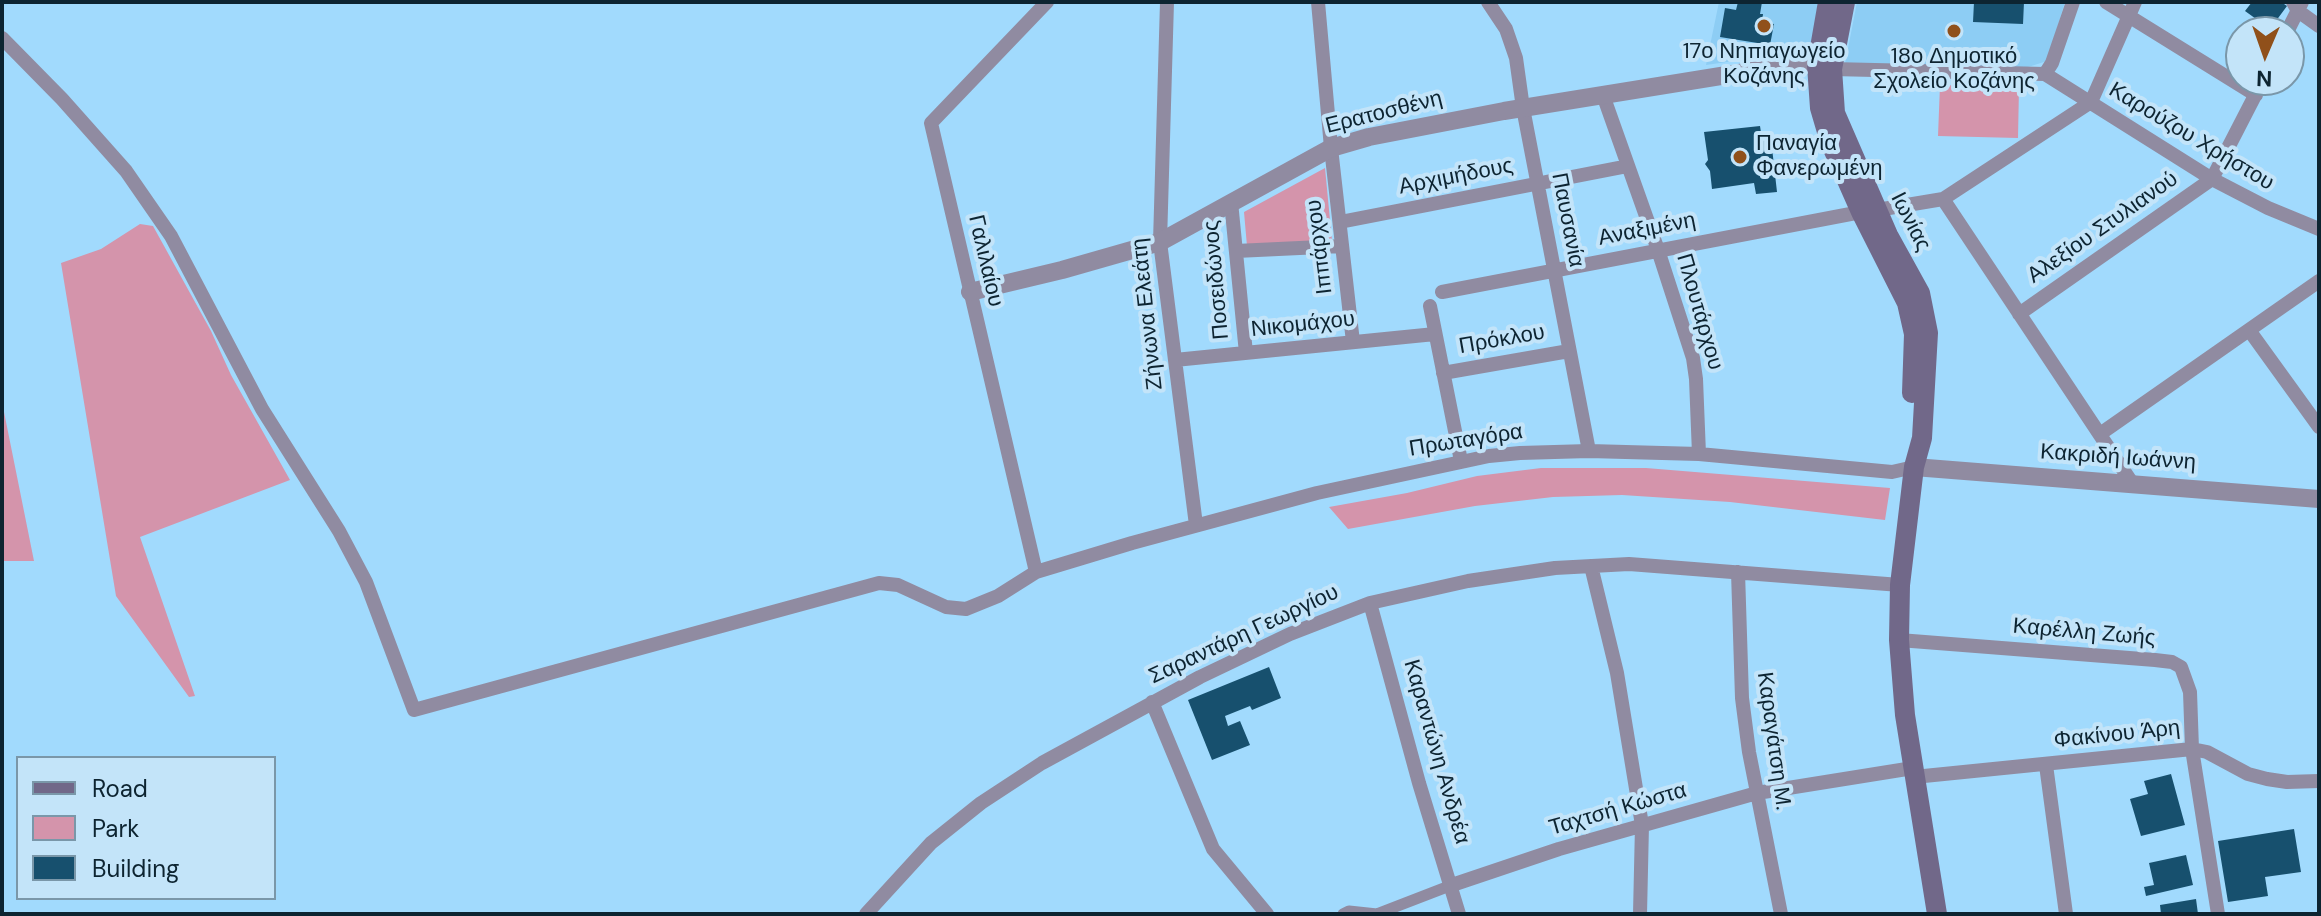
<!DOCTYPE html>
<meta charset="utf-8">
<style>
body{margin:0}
#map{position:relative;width:2321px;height:916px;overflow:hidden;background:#a1dafd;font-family:"DM Sans",sans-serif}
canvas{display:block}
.frame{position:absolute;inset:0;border:4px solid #0d2431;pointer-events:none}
.legend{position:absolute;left:16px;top:756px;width:260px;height:144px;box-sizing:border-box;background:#c3e4f9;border:2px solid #7a97a9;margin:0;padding:10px 14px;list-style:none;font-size:24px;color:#0d2431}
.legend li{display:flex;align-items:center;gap:16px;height:40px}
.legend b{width:40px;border:2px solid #7a97a9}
.north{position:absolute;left:2225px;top:16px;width:80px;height:80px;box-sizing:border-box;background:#c3e4f9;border:2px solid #7a97a9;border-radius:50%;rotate:182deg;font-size:22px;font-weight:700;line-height:32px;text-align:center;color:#0d2431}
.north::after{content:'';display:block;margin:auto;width:28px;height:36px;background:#90501a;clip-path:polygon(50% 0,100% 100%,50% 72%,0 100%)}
</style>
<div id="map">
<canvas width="2321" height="916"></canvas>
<div class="frame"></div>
<ul class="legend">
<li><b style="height:10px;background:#716889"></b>Road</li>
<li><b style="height:22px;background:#d494ab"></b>Park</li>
<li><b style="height:22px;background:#17506e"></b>Building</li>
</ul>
<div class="north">N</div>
</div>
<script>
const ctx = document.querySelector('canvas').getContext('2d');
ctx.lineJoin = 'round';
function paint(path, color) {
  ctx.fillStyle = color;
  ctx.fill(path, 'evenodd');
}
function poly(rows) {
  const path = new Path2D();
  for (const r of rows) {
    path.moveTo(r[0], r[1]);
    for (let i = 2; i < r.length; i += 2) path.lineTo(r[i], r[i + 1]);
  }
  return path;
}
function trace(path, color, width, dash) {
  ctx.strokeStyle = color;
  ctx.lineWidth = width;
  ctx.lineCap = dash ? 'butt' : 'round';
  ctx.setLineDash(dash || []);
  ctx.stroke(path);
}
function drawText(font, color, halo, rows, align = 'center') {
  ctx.font = font + ' "DM Sans",sans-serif';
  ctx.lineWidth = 8;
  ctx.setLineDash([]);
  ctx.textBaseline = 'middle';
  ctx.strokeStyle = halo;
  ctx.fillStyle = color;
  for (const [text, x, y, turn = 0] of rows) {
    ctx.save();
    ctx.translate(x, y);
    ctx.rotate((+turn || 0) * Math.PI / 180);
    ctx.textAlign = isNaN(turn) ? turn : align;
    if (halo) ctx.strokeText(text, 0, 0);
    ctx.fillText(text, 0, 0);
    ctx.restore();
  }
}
paint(poly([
 [1719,2,1818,2,1811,50,1706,65],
 [1857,2,2065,2,2047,61,2025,68,1845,64]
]), '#8dcdf4');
paint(poly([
 [1940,85,2019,87,2018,138,1938,136],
 [1325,168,1332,241,1247,246,1244,212],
 [140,224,153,226,211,331,231,375,290,480,140,537,195,696,189,697,116,596,61,263,101,249],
 [2,402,34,561,2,561],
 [1541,468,1646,468,1890,488,1885,520,1730,502,1622,495,1553,497,1475,506,1348,529,1329,507,1407,493,1477,476]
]), '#d494ab');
paint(poly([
 [1738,2,1762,2,1760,14,1763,14,1762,22,1774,24,1770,45,1720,37,1725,8,1736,10],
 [1974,2,2024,2,2023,24,1973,22],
 [2252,2,2281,2,2287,6,2270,29,2245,11],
 [1760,126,1762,139,1771,139,1777,192,1756,194,1754,183,1712,189,1710,171,1705,164,1708,160,1704,132],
 [1269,667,1281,698,1252,710,1250,706,1225,716,1228,726,1240,721,1250,745,1212,760,1188,700],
 [2171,774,2185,825,2141,836,2130,799,2148,794,2144,781],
 [2294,829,2301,872,2265,877,2268,896,2228,902,2218,841],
 [2186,855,2193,885,2146,896,2144,887,2154,885,2149,863],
 [2196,899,2198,914,2161,914,2160,905]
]), '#17506e');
trace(poly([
 [1343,914,1349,911,1377,914,1452,885]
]), '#908ba1', 11);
trace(poly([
 [1167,2,1160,242,1196,525],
 [1318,2,1331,148,1353,342],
 [1488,2,1506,29,1516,58,1523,108,1589,451],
 [2106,2,2256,95],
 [2293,2,2298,11,2319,26],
 [2287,32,2302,2],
 [2,38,62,99,126,171,171,236,262,409,339,531,366,582,414,710,879,583,898,585,946,607,966,609,998,596,1036,572,1132,543,1317,493,1489,456,1520,453,1589,451,1699,454,1892,472,1914,467],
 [1832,69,2045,74],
 [2045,74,2212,179,2268,208,2319,229],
 [2045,74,2052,63,2073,2],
 [1603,95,1658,250,1693,358,1696,379,1699,454],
 [1943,199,2132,483],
 [1231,202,1246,353],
 [1877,210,1943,199,2091,102,2135,2],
 [1340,222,1628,166],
 [1236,251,1342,246],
 [1442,292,1861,212],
 [1430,306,1461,461],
 [2019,314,2212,179,2263,80],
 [2249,330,2319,427],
 [1175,360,1435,334],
 [1443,373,1569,351],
 [2100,434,2319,281],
 [1591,566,1617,673,1642,825,1640,914],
 [1036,572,931,123,1047,2],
 [1738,572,1742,698,1749,752,1781,914],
 [1370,603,1419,783,1459,914],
 [1899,640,2155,660,2172,662,2181,667,2190,692,2192,749,2218,914],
 [1152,702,1213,849,1267,914],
 [2046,765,2066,914],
 [1914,777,2192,749,2207,752,2248,774,2267,779,2287,782,2319,781],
 [1452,885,1559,849,1757,793,1913,768],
 [866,914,931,843,981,803,1042,763,1200,677,1290,634,1370,603,1468,581,1555,568,1629,564,1900,585]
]), '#908ba1', 14);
trace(poly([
 [970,292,1062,270,1160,242,1331,148,1369,137,1504,111,1795,64,1810,63,1831,69],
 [1914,467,2319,499]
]), '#908ba1', 18);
trace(poly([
 [1828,2,1817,65,1820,108,1830,142,1861,212,1907,303,1914,334,1912,393],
 [1845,2,1832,69,1835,113,1888,235,1920,293,1928,333,1922,438,1914,467,1900,585,1899,640,1905,715,1937,914]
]), '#716889', 20);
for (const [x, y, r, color] of [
 [1764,26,8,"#90501a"],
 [1954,31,8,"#90501a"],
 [1740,157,8,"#90501a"]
]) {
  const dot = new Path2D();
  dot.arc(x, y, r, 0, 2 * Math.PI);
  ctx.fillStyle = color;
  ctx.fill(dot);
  trace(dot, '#c3e4f9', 3);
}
drawText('22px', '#0d2431', '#c3e4f9', [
 ["17ο Νηπιαγωγείο",1764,52],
 ["Κοζάνης",1764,77],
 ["18ο Δημοτικό",1954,57],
 ["Σχολείο Κοζάνης",1954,82],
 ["Παναγία",1756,144,"left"],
 ["Φανερωμένη",1756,169,"left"]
]);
drawText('22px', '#0d2431', '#c3e4f9', [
 ["Ερατοσθένη",1384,113,-14],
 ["Καρούζου Χρήστου",2191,137,31],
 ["Αρχιμήδους",1456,177,-11],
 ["Παυσανία",1567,220,79],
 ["Ιωνίας",1910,222,63],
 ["Αλεξίου Στυλιανού",2103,228,-35],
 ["Αναξιμένη",1647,230,-11],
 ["Ιππάρχου",1320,247,-97],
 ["Γαλιλαίου",985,261,77],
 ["Ποσειδώνος",1217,280,-95],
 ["Πλουτάρχου",1699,312,74],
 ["Ζήνωνα Ελεάτη",1148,314,-96],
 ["Νικομάχου",1303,325,-6],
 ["Πρόκλου",1502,340,-10],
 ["Πρωταγόρα",1466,441,-9],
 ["Κακριδή Ιωάννη",2118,458,4],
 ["Καρέλλη Ζωής",2084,633,5],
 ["Σαραντάρη Γεωργίου",1244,635,-25],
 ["Φακίνου Άρη",2117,735,-6],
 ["Καραγάτση Μ.",1773,741,82],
 ["Καραντώνη Ανδρέα",1436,752,74],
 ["Ταχτσή Κώστα",1618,810,-16]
]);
</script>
